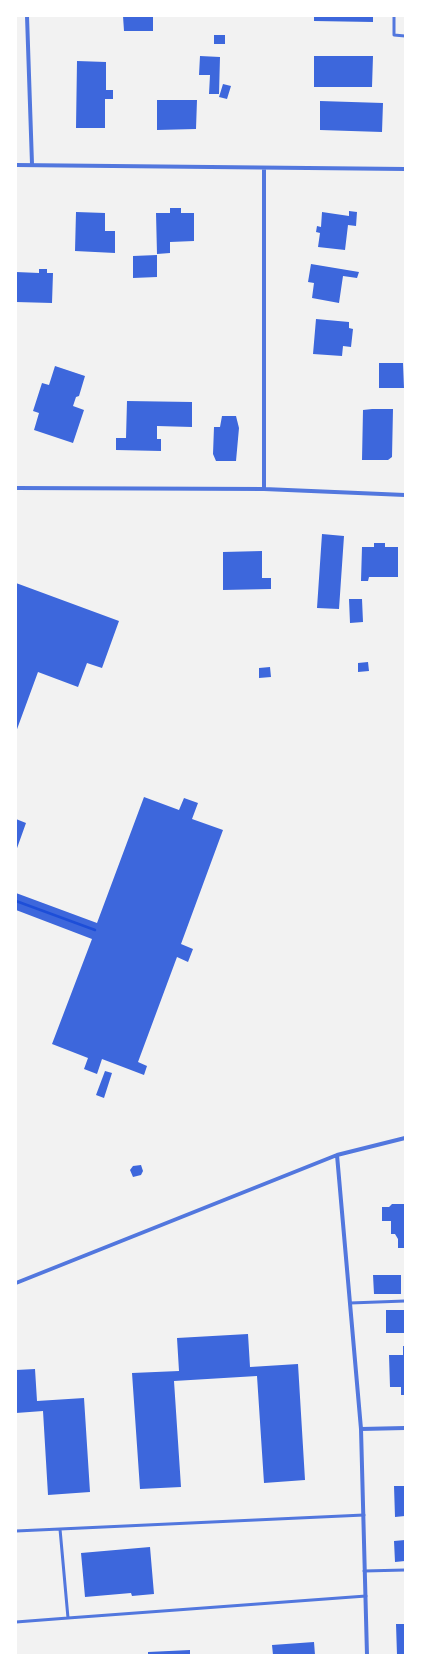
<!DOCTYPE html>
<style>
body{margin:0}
#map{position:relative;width:421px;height:1671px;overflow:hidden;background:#f2f2f2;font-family:"Public Sans",sans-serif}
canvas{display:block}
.frame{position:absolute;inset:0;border:17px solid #fff;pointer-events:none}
</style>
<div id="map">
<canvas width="421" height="1671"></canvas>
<div class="frame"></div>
</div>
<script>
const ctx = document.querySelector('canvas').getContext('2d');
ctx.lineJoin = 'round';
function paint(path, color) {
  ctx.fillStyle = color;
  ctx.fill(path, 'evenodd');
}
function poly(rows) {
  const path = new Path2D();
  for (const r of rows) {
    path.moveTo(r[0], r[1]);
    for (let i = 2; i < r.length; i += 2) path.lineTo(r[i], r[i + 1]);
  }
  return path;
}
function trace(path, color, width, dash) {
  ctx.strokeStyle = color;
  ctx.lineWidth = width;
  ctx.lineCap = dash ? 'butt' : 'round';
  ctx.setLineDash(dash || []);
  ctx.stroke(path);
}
paint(poly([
 [123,16,153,16,153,31,124,31],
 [314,16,373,16,373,22,314,21],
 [214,35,225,35,225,44,214,44],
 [200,56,220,57,219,94,209,94,210,75,199,75],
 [314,56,373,56,372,87,314,87],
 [77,61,106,62,106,90,113,90,113,99,105,99,105,128,76,128],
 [223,84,231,86,227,99,219,97],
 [157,100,197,100,196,129,157,130],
 [320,101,383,103,382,132,320,130],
 [170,208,181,208,181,213,194,213,194,241,170,242,170,253,157,254,156,213,170,213],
 [349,211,357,212,356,226,348,225,345,250,318,247,320,233,316,232,317,226,321,227,322,212,349,216],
 [76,212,105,213,105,231,115,231,115,253,75,251],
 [157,255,157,277,133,278,133,256],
 [311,264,359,272,357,278,343,276,339,303,312,298,314,283,308,282],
 [39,269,47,269,47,273,53,273,52,303,16,302,16,272,39,273],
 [316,319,349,322,349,328,353,329,351,347,343,346,342,356,313,354],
 [379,363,403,363,404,388,379,388],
 [55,366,85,376,79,396,76,397,73,406,84,410,73,443,34,430,39,413,33,411,42,383,49,385],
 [127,401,192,402,192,427,157,426,157,439,161,439,161,451,116,450,116,438,126,438],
 [372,409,393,409,392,457,388,460,362,460,363,410],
 [222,416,236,416,239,428,236,461,216,461,213,454,214,427,220,427],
 [322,534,344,536,339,609,317,608],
 [374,543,385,543,385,547,398,547,398,577,369,577,368,581,361,581,362,547,374,547],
 [262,551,262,578,271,578,271,589,223,590,223,552],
 [16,583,119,621,102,668,87,663,78,687,38,672,16,732],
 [349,599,362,599,363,622,350,623],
 [368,662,369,671,358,672,358,663],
 [270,667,271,677,259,678,259,668],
 [144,797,179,810,184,798,198,803,192,819,223,830,181,944,193,949,188,962,177,957,138,1062,147,1066,144,1075,102,1059,97,1074,84,1069,88,1058,52,1044,92,939,16,910,16,893,97,923],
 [16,819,26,823,16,851],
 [105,1071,112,1073,104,1098,96,1095],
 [141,1165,143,1171,141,1175,133,1177,130,1170,133,1166],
 [392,1204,405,1204,405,1248,398,1248,398,1239,395,1234,391,1234,391,1221,382,1221,382,1207,389,1207],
 [373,1275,401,1275,401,1294,374,1294],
 [386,1310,405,1310,405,1333,386,1333],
 [248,1334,250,1367,298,1364,305,1480,264,1483,257,1376,174,1381,181,1487,140,1489,132,1373,179,1371,177,1338],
 [403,1346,405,1346,405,1395,401,1395,401,1387,390,1387,389,1355,403,1355],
 [35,1369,37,1401,84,1398,90,1492,48,1495,43,1411,16,1413,16,1370],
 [394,1486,405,1486,405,1516,395,1517],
 [405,1540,405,1561,395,1562,394,1541],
 [150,1547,154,1594,132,1596,131,1593,85,1597,81,1553],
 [396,1624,405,1624,405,1655,397,1655],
 [314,1642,315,1655,273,1655,272,1645],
 [190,1650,190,1655,148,1655,148,1652]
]), '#3d67dc');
trace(poly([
 [16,901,95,930]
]), '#1d4ed8', 2.5);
trace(poly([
 [394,16,394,35,405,36],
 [350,1303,405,1301],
 [364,1515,60,1529,68,1618,366,1596],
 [16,1531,60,1529],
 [364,1571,405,1570],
 [16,1622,68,1618]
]), '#5277de', 3);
trace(poly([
 [27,16,32,164],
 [16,165,405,169],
 [16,488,264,489,405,495],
 [264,489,264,169],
 [337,1155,361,1429,367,1655],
 [16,1283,337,1155,405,1138],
 [361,1429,405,1428]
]), '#5277de', 4);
</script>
